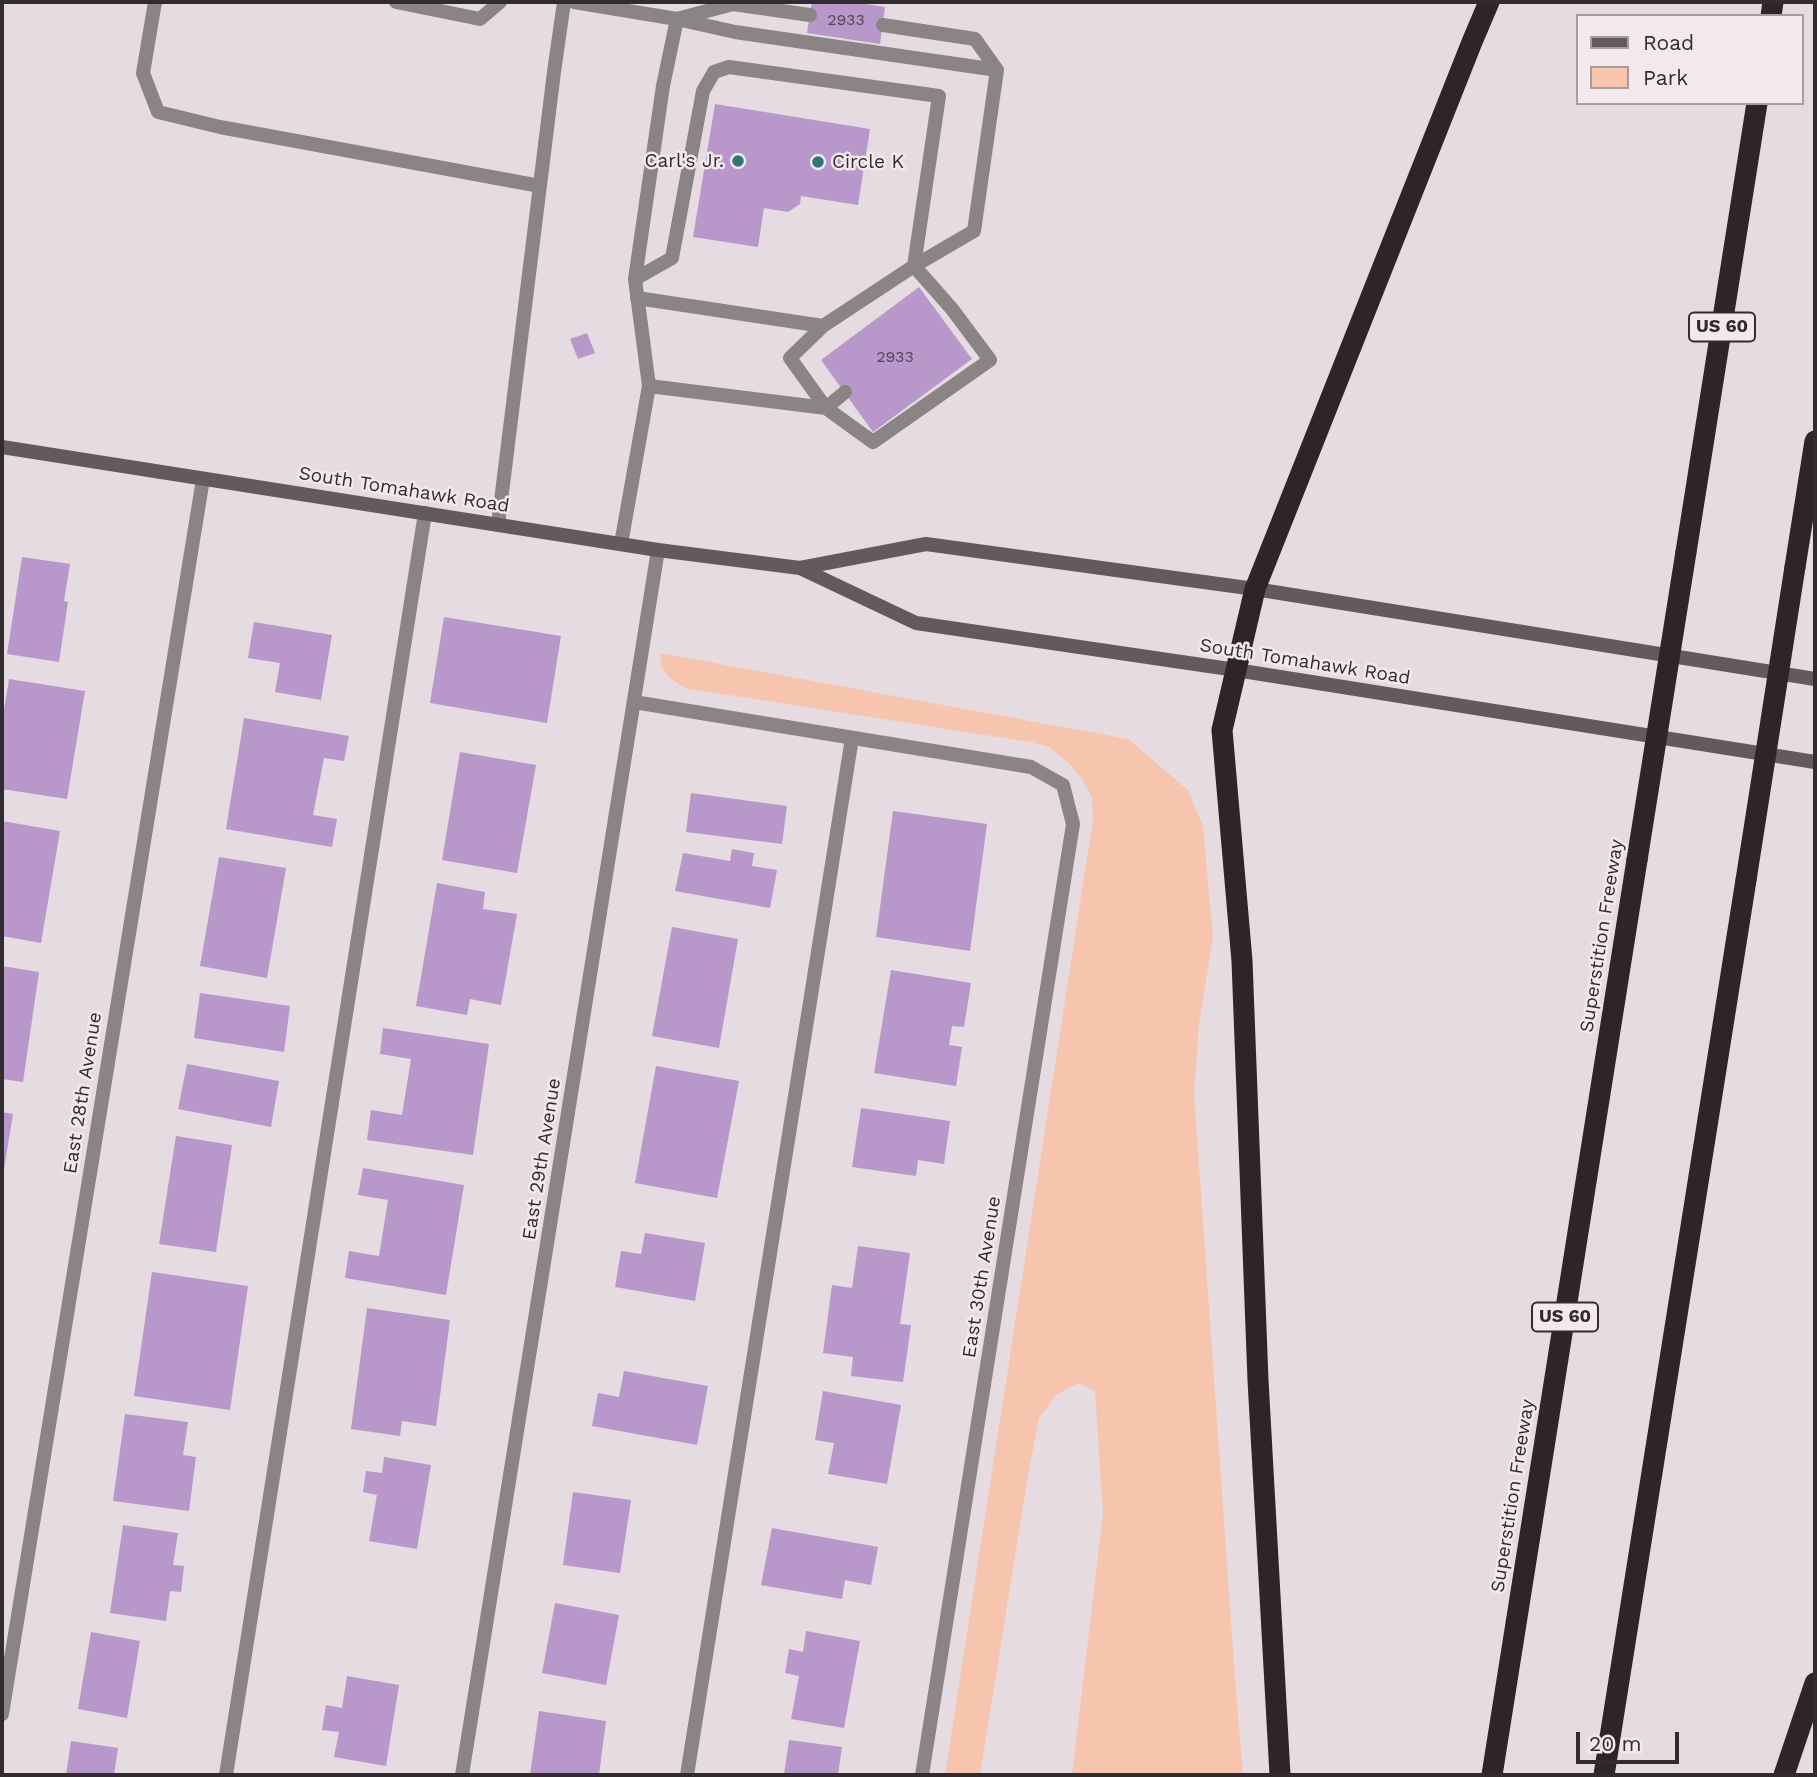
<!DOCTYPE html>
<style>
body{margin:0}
#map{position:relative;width:1817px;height:1777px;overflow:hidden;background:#e5dbe0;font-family:"Work Sans",sans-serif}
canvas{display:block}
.frame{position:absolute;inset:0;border:4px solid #312c2f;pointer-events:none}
.legend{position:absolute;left:1576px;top:14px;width:228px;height:91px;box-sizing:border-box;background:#f3e8ed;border:2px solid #a59da1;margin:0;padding:9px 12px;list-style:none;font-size:21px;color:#312c2f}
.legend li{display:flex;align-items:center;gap:14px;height:35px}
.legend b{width:35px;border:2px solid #a59da1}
.scale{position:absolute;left:1576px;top:1732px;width:103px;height:32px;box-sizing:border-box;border:4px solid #312c2f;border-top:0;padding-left:9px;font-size:21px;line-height:24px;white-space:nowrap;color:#312c2f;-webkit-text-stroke:5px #f3e8ed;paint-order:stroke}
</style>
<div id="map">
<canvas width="1817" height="1777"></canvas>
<div class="frame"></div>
<ul class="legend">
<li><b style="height:9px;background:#625a5b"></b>Road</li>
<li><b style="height:19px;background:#f7c4ad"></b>Park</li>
</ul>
<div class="scale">20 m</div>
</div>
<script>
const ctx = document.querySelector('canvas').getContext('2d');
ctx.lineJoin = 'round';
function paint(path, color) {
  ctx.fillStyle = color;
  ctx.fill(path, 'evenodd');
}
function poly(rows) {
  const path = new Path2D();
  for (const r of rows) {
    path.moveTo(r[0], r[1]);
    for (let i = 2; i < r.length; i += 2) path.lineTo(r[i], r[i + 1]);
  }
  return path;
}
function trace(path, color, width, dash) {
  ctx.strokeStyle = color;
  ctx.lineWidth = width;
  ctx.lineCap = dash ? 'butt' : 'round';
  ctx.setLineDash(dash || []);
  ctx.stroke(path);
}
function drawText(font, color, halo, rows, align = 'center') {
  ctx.font = font + ' "Work Sans",sans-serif';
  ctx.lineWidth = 5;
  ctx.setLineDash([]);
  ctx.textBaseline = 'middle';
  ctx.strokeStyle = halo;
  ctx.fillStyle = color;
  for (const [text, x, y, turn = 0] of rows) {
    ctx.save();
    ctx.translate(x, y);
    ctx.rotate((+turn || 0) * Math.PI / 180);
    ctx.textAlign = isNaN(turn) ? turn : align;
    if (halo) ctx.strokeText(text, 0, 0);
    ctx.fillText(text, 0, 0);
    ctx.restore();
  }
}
paint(poly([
 [660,653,1128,739,1188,790,1203,827,1213,937,1199,1024,1194,1094,1235,1678,1243,1775,1072,1775,1103,1514,1095,1391,1078,1383,1056,1395,1039,1418,1028,1475,980,1775,945,1775,1093,820,1092,797,1080,776,1067,761,1049,747,1030,742,684,688,669,677,662,668]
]), '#f7c4ad');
paint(poly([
 [812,2,853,2,885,7,880,44,807,33],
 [715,104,870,129,858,205,801,196,800,204,788,212,764,208,758,247,693,237],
 [919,287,972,359,873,432,821,360],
 [587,333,595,353,578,359,570,339],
 [22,557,70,564,64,601,68,602,59,662,7,654],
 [444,617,561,636,547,723,430,703],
 [254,622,332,635,321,700,275,692,280,663,248,658],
 [9,679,85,691,67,799,2,789,2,723],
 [244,718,349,736,344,761,324,758,313,815,337,819,332,847,226,829],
 [460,752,536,765,517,873,442,860],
 [691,793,787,806,782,844,686,832],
 [893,811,987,824,970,951,876,937],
 [2,821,60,831,41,943,2,936],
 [732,849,754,853,752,866,777,870,770,908,675,891,683,853,730,861],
 [219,857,286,868,267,978,200,966],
 [437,883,485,892,483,909,517,914,501,1005,470,999,467,1015,416,1006],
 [672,927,738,939,719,1048,652,1036],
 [2,966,39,972,23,1082,2,1079],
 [891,970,971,983,964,1027,952,1026,949,1045,962,1047,956,1086,874,1073],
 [200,993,290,1006,284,1052,194,1038],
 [383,1028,489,1044,473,1155,367,1140,371,1110,402,1115,411,1059,380,1054],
 [187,1064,279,1081,271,1127,178,1109],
 [656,1066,739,1081,717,1198,635,1183],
 [861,1108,950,1121,944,1164,918,1160,916,1176,852,1167],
 [2,1112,13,1114,3,1175,2,1174],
 [176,1136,232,1145,216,1252,159,1244],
 [363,1168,464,1185,446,1295,345,1278,349,1251,379,1256,388,1200,358,1195],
 [645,1233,705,1243,695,1301,615,1287,621,1251,641,1254],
 [858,1246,910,1253,900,1324,911,1325,903,1382,851,1376,853,1357,823,1353,832,1285,852,1288],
 [152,1272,248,1286,230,1410,134,1396],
 [367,1308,450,1320,436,1426,402,1421,400,1436,351,1429],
 [624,1371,708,1386,697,1445,592,1426,598,1393,619,1397],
 [823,1391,901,1405,887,1484,828,1474,834,1443,815,1440],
 [125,1414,188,1422,183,1455,196,1457,189,1511,113,1501],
 [384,1457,431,1465,417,1549,369,1541,377,1495,363,1492,366,1471,382,1473],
 [573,1492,631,1500,620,1573,563,1565],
 [123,1525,178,1533,173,1565,184,1566,181,1592,170,1591,166,1621,110,1613],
 [772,1528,878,1547,871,1585,845,1580,842,1599,761,1585],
 [555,1603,619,1615,606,1685,542,1673],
 [806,1631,860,1641,844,1728,791,1719,799,1676,785,1673,789,1649,803,1652],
 [91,1632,140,1641,127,1718,78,1709],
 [347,1676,399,1685,386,1766,334,1757,339,1732,322,1730,326,1705,342,1708],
 [539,1711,606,1721,599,1775,530,1775],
 [789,1740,842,1747,838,1775,784,1775],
 [71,1741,118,1748,114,1775,66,1775]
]), '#b897cb');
trace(poly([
 [155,2,143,73,158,112,220,127,540,186],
 [396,2,480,19,500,2],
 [574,2,677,19,733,4,810,15],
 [883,25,975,39,997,70],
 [635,279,672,258,703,91,714,72,729,67,939,96,914,266],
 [637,298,823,326],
 [649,386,826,408,873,442,990,360,952,309,914,266,823,326,790,358,826,408,845,392],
 [498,525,554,72,564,2],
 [621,544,649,386,635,279,663,86,677,19,735,32,997,70,974,231,914,266],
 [226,1775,425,513],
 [687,1775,852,738]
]), '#8a8485', 14);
trace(poly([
 [634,702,1031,767,1063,785,1073,824,922,1775],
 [2,1714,203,479],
 [462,1775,658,550]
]), '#8a8485', 14);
trace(poly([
 [2,447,658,550,800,568,926,544,1255,589,1815,679],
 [800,568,916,623,1236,670,1815,762]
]), '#625a5b', 14);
trace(poly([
 [1771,16,1773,2],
 [1686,552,1757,103],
 [1795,567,1815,441],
 [1280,1775,1258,1380,1242,961,1222,730,1255,589,1472,42,1489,2],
 [1492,1775,1637,860],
 [1604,1775,1746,880],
 [1784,1775,1815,1683]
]), '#2f2526', 21);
trace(poly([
 [1637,860,1686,552],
 [1746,880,1795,567]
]), '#2f2526', 21);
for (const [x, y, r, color] of [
 [738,161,7,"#2f7875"],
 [818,162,7,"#2f7875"]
]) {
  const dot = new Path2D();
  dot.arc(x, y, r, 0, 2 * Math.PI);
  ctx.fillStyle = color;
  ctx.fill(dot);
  trace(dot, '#f3e8ed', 2.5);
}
drawText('16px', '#534756', null, [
 ["2933",846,20],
 ["2933",895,357]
]);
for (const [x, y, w] of [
 [1722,327,66],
 [1565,1317,66]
]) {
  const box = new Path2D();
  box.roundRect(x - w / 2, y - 14.5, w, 29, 5);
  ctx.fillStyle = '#f3e8ed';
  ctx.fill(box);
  trace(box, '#312c2f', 2);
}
drawText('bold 18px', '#312c2f', null, [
 ["US 60",1722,327],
 ["US 60",1565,1317]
]);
drawText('19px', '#312c2f', '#f3e8ed', [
 ["Carl's Jr.",724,161],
 ["Circle K",832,162,"left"]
], 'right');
drawText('19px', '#312c2f', '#f3e8ed', [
 ["South Tomahawk Road",404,490,9],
 ["South Tomahawk Road",1305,662,9],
 ["Superstition Freeway",1602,936,-81],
 ["East 28th Avenue",83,1093,-81],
 ["East 29th Avenue",542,1159,-81],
 ["East 30th Avenue",982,1277,-81],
 ["Superstition Freeway",1513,1496,-81]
]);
</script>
